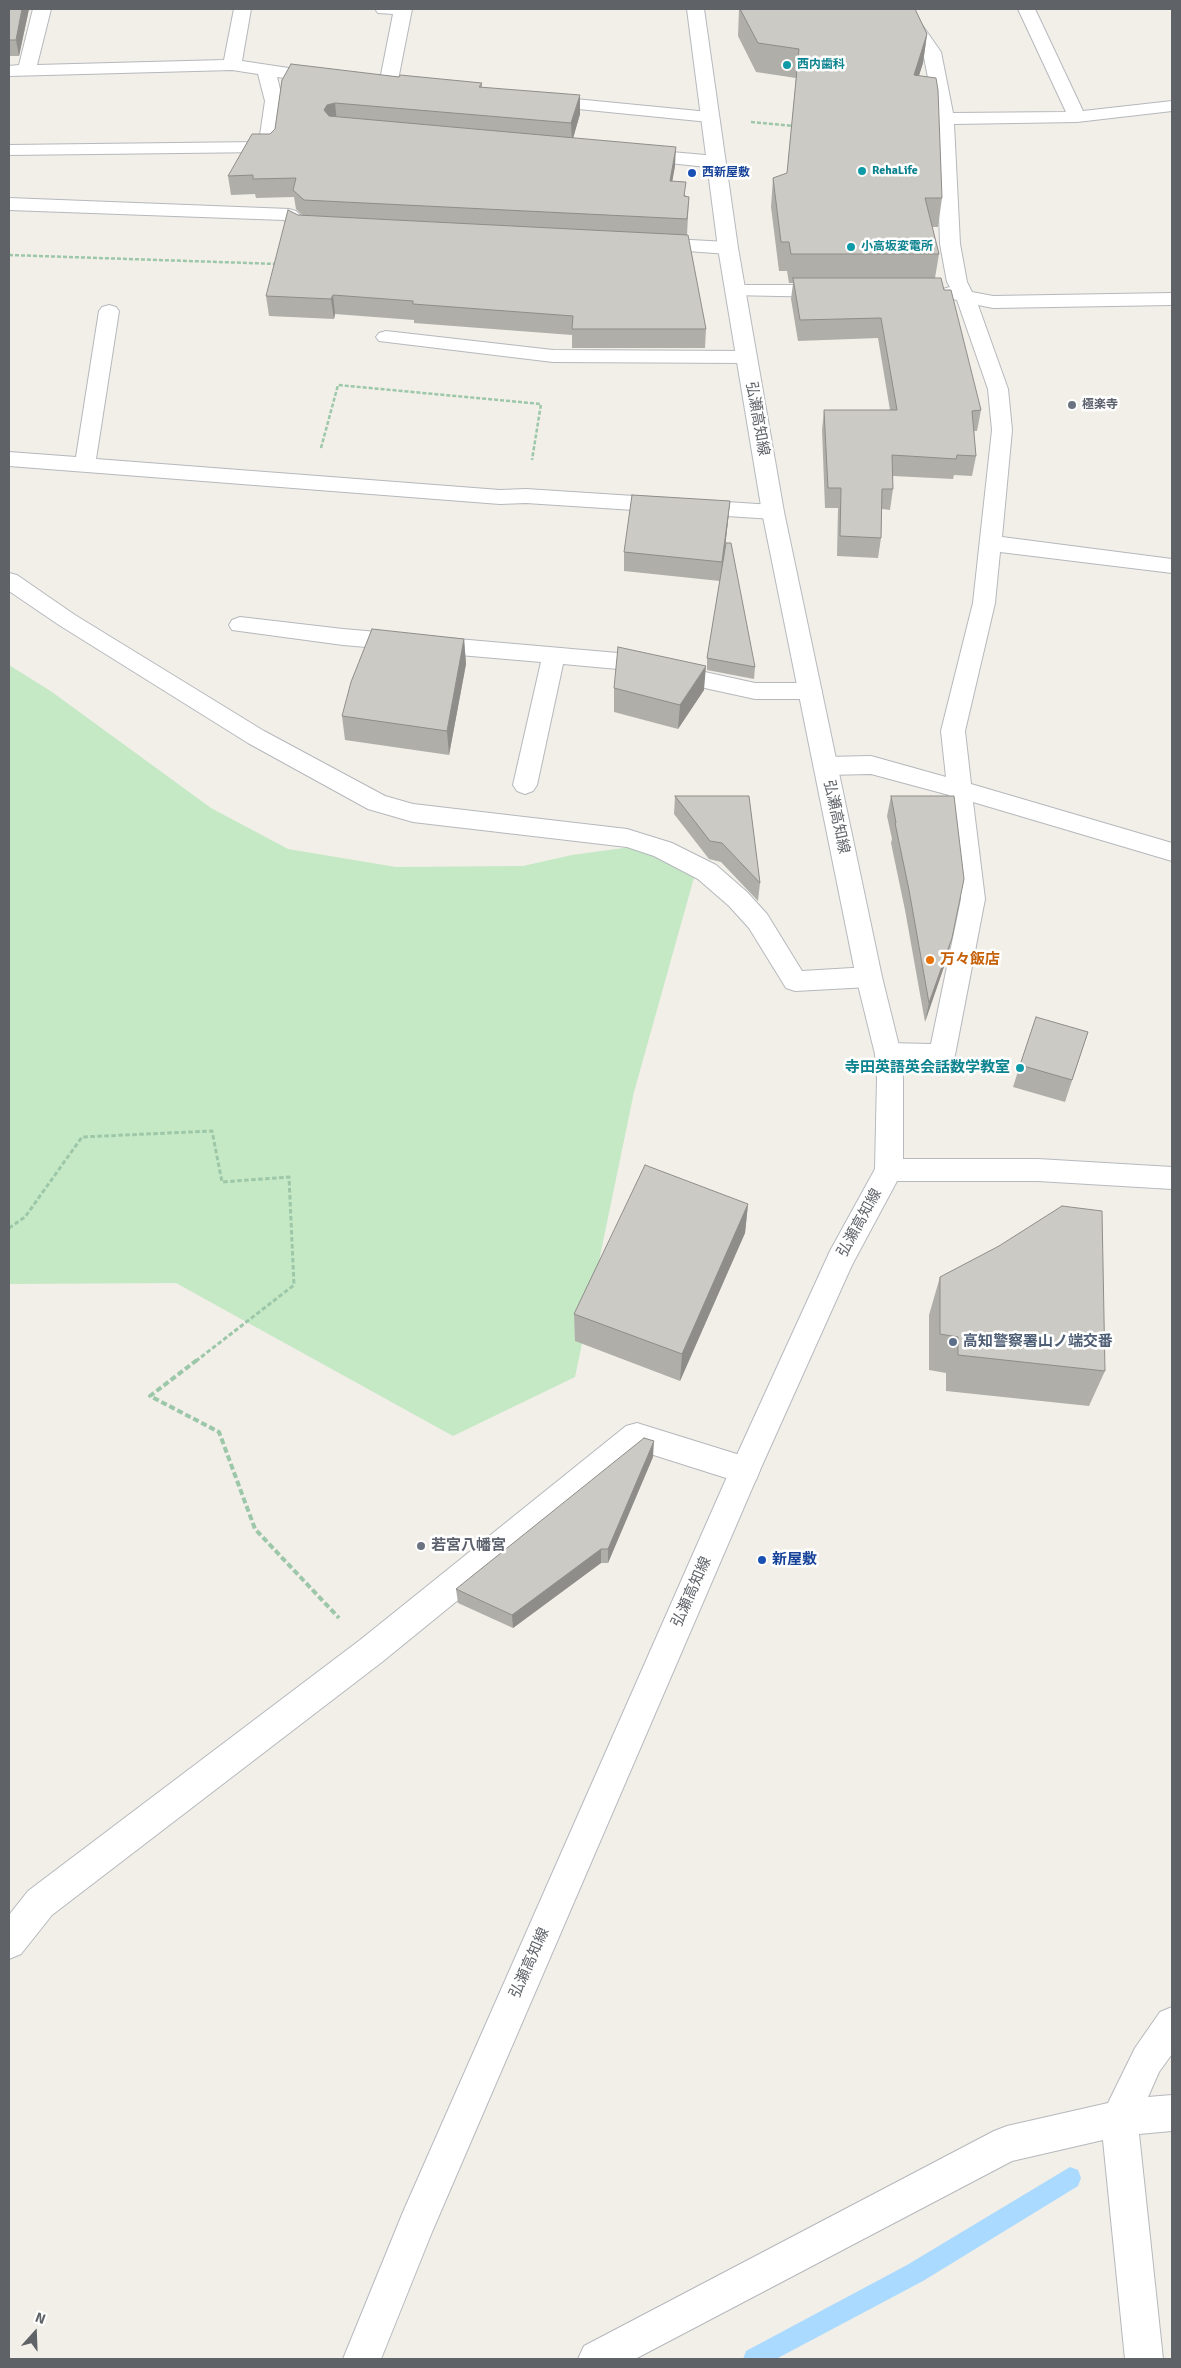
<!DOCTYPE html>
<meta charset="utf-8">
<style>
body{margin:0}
#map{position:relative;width:1181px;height:2368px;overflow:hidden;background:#f1efe8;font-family:Signika,sans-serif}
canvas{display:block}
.frame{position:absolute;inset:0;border:10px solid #5f6368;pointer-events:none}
.north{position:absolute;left:10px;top:2308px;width:50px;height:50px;-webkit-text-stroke:4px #fff;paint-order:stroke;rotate:20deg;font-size:14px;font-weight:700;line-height:20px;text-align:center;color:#5f6368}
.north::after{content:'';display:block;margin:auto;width:18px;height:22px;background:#5f6368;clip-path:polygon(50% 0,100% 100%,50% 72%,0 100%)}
</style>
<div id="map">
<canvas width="1181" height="2368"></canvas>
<div class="frame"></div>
<div class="north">N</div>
</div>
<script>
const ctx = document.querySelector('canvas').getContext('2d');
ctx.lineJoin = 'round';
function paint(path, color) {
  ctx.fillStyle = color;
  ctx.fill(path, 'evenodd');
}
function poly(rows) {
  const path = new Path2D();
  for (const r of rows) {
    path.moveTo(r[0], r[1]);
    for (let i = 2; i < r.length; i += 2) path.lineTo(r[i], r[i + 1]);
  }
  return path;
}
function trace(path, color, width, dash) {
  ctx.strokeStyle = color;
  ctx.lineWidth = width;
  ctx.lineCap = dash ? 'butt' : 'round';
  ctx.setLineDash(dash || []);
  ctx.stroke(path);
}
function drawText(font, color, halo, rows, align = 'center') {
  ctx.font = font + ' Signika,"Noto Sans JP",sans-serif';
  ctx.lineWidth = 5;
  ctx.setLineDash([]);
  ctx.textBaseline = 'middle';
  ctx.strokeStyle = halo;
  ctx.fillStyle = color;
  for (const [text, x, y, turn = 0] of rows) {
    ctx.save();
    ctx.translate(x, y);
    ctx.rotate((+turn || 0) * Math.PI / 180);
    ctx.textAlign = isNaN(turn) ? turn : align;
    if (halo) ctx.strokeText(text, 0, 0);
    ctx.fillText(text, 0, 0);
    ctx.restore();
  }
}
paint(poly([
 [9,665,52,692,211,808,288,849,396,867,523,866,572,855,631,847,695,874,634,1092,575,1377,453,1436,176,1283,9,1284]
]), '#c5e8c5');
paint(poly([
 [1070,2167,1078,2170,1081,2178,1078,2186,923,2281,776,2359,743,2359,746,2351,907,2265,1070,2167]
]), '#aadaff');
const street = poly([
 [33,9,51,9,37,65,224,60,234,9,251,9,242,61,322,73,328,74,331,78,328,82,322,83,277,77,283,101,276,147,273,151,267,152,9,155,9,145,259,142,265,101,258,74,232,70,9,76,9,66,19,65,33,9],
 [375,9,412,9,397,85,394,89,388,90,382,89,379,85,393,14,378,13,375,9],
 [894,9,911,9,941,52,953,113,1066,112,1018,9,1035,9,1083,111,1172,101,1172,111,1077,122,954,124,960,244,967,282,972,292,993,296,1172,293,1172,305,993,308,978,305,1008,389,1012,430,1002,537,1172,559,1172,573,1000,552,995,603,965,731,971,784,1172,843,1172,861,973,802,985,899,955,1055,951,1062,942,1066,888,1065,879,1061,875,1054,879,1047,888,1043,931,1044,961,899,949,795,871,774,826,775,818,772,814,766,818,760,826,757,871,756,946,777,941,731,973,603,992,430,988,389,957,300,943,297,940,293,943,289,950,287,947,282,940,244,936,119,923,52,894,9],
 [544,96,709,112,715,113,718,117,715,121,709,122,538,105,535,101,538,97,544,96],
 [638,149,716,156,723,158,725,162,723,166,716,168,632,159,629,155,632,151,638,149],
 [9,198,289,209,296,211,306,221,327,223,330,227,327,231,320,233,301,232,294,230,284,220,9,210,9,198],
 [653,238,728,242,735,244,738,248,735,252,728,254,646,248,643,244,646,240,653,238],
 [736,285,829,285,836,287,839,291,836,295,829,297,729,295,726,291,729,287,736,285],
 [109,305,116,307,119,311,96,459,500,490,526,489,773,505,781,507,784,512,781,517,773,519,526,503,500,504,9,466,9,452,76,457,99,311,102,307,109,305],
 [386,331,553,350,747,351,754,353,757,357,754,361,747,363,553,362,379,341,376,337,379,333,386,331],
 [9,573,17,575,75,615,264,731,385,796,413,804,627,829,672,843,716,865,747,892,767,914,802,971,869,967,878,970,882,977,878,984,869,987,795,991,786,988,749,928,729,906,698,879,654,856,627,847,413,822,368,809,248,743,59,625,9,591,9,573],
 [240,617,343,629,618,653,755,683,810,683,818,685,822,691,818,697,810,699,755,699,618,669,563,664,537,785,533,791,525,794,517,791,513,785,541,662,343,645,232,630,229,625,232,620,240,617],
 [637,1423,756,1460,760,1470,756,1480,745,1484,641,1451,382,1662,52,1915,21,1954,9,1959,9,1915,28,1891,360,1640,626,1426,637,1423],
 [1172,2007,1172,2054,1159,2072,1148,2097,1172,2095,1172,2131,1139,2134,1163,2359,1125,2359,1103,2140,1012,2161,635,2359,578,2359,584,2346,994,2131,1007,2126,1108,2103,1135,2048,1160,2012,1172,2007]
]);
const secondary = poly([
 [687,9,704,9,738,248,784,512,882,977,901,1054,903,1079,903,1159,1038,1159,1172,1167,1172,1189,1038,1181,897,1181,852,1265,760,1470,432,2232,381,2359,343,2359,403,2212,730,1470,830,1251,875,1169,877,1079,875,1054,856,977,762,512,718,248,687,9]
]);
trace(street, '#b5b8bc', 2);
trace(secondary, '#b6babf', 2);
trace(poly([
 [751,122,794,126],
 [9,255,278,264],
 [321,448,338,385,541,404,532,460]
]), '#9cc7a9', 2.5, [4, 2]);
trace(poly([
 [9,1228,25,1217,82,1137,212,1131,222,1182,289,1177,294,1285,196,1361]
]), '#9cc7a9', 3, [4.5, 2.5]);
trace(poly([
 [197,1360,150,1396,219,1432,255,1529,339,1618]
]), '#9cc7a9', 4, [6, 3]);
paint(street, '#fff');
paint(secondary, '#fff');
paint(poly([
 [9,9,29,9,19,56,9,56],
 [739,9,915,9,927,34,923,63,919,75,942,198,938,227,932,227,939,254,935,278,944,290,981,410,977,431,974,431,976,456,972,476,954,475,953,479,893,476,893,489,890,510,882,509,881,538,878,558,837,556,838,508,825,508,822,430,824,410,890,410,878,338,798,341,791,299,793,283,789,283,787,271,779,271,771,207,773,178,787,173,796,78,756,72,738,36],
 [282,80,482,83,482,87,580,114,573,138,675,166,672,181,686,196,689,197,687,235,706,329,705,348,572,348,572,335,414,323,414,320,335,314,334,319,269,316,266,296,298,215,302,215,296,209,294,197,256,198,255,194,231,195,228,176,275,129],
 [730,501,725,550,755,667,754,679,707,670,707,658,720,581,624,571,624,552],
 [464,639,466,664,449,755,345,740,342,716],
 [614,688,704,690,678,729,614,712],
 [675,796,749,796,760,883,758,901,721,862,709,859,674,814],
 [891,796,947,958,925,1022,905,910,891,843,892,839,887,816],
 [1088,1032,1065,1102,1013,1087,1020,1065],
 [748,1204,745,1233,680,1381,575,1341,574,1314],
 [940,1277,1105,1371,1089,1406,946,1391,946,1373,929,1370,929,1315],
 [653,1457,608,1563,601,1563,513,1628,458,1603,456,1589]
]), '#afaea9');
paint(poly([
 [22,9,29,9,19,56,16,40],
 [927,34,923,63,910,104,914,75],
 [580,95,580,114,572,142,571,123],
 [335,103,337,122,330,124,324,110,327,105],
 [676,147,675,166,669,200,670,181],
 [333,295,335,314,334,319,331,299],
 [730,501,728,521,721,581,722,562],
 [464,639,466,664,449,755,447,731],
 [706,666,704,690,678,729,680,705],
 [952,938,947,958,925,1022,929,1003],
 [748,1204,745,1233,680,1381,682,1354],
 [654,1441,653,1457,608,1563,608,1549],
 [601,1549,601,1563,513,1628,512,1615]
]), '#8f8d8a');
const building = poly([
 [9,9,22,9,16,40,9,40,9,9],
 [740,9,915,9,927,34,914,75,936,78,938,90,942,198,925,198,939,254,791,254,789,242,781,242,773,178,787,173,799,49,758,43,740,9],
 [291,64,399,77,400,75,482,83,479,87,580,95,571,123,335,103,327,105,324,110,329,116,676,147,670,181,686,182,684,196,689,197,687,219,304,200,293,190,296,178,253,179,253,175,228,176,252,134,270,134,275,129,282,80,291,64],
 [288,210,298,215,688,235,706,329,572,329,573,316,413,304,413,301,333,295,331,299,266,296,288,210],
 [793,278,941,278,944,290,951,290,981,410,972,411,976,456,957,455,956,459,892,455,893,489,882,489,881,538,840,536,841,488,828,488,824,410,897,410,881,318,800,320,793,278],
 [632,495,730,501,722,562,624,552,632,495],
 [726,543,731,543,755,667,707,658,726,543],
 [372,629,464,639,447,731,342,716,351,682,372,629],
 [618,647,706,666,680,705,614,688,618,647],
 [675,796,749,796,760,883,722,843,710,841,675,796],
 [891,796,954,796,964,879,952,938,929,1003,909,890,895,823,896,823,891,796],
 [1036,1017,1088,1032,1072,1080,1020,1065,1036,1017],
 [645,1165,748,1204,682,1354,574,1314,645,1165],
 [1062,1206,1102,1211,1105,1371,958,1355,958,1337,940,1334,940,1277,999,1246,1062,1206],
 [644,1438,654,1441,608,1549,601,1549,512,1615,456,1589,644,1438]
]);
paint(building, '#cccac5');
trace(building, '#8f8d8a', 1);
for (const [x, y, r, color] of [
 [787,65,5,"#0f9aa8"],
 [862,171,5,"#0f9aa8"],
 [692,173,5,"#1a4fb4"],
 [851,247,5,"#0f9aa8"],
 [1072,405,5,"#6b7280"],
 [930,960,5,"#e8710a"],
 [1020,1068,5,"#0f9aa8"],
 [953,1342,5,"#5c6f8a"],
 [421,1546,5,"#6b7280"],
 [762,1560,5,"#1a4fb4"]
]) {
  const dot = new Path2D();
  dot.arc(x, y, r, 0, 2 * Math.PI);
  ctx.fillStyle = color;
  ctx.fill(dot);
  trace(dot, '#fff', 2);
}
drawText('bold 12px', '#0d838f', '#fff', [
 ["西内歯科",797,65],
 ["RehaLife",872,171],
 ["小高坂変電所",861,247]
], 'left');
drawText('bold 12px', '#164399', '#fff', [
 ["西新屋敷",702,173]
], 'left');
drawText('bold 12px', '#5b616d', '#fff', [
 ["極楽寺",1082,405]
], 'left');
drawText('15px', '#5f6368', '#fff', [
 ["弘瀬高知線",757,419,80],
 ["弘瀬高知線",836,817,78],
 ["弘瀬高知線",860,1223,-61],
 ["弘瀬高知線",692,1592,-66],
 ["弘瀬高知線",530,1963,-66]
]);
drawText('bold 15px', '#c56008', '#fff', [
 ["万々飯店",940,960]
], 'left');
drawText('bold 15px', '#0d838f', '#fff', [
 ["寺田英語英会話数学教室",1010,1068]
], 'right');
drawText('bold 15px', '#4e5e75', '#fff', [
 ["高知警察署山ノ端交番",963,1342]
], 'left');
drawText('bold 15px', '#5b616d', '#fff', [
 ["若宮八幡宮",431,1546]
], 'left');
drawText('bold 15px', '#164399', '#fff', [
 ["新屋敷",772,1560]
], 'left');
</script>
